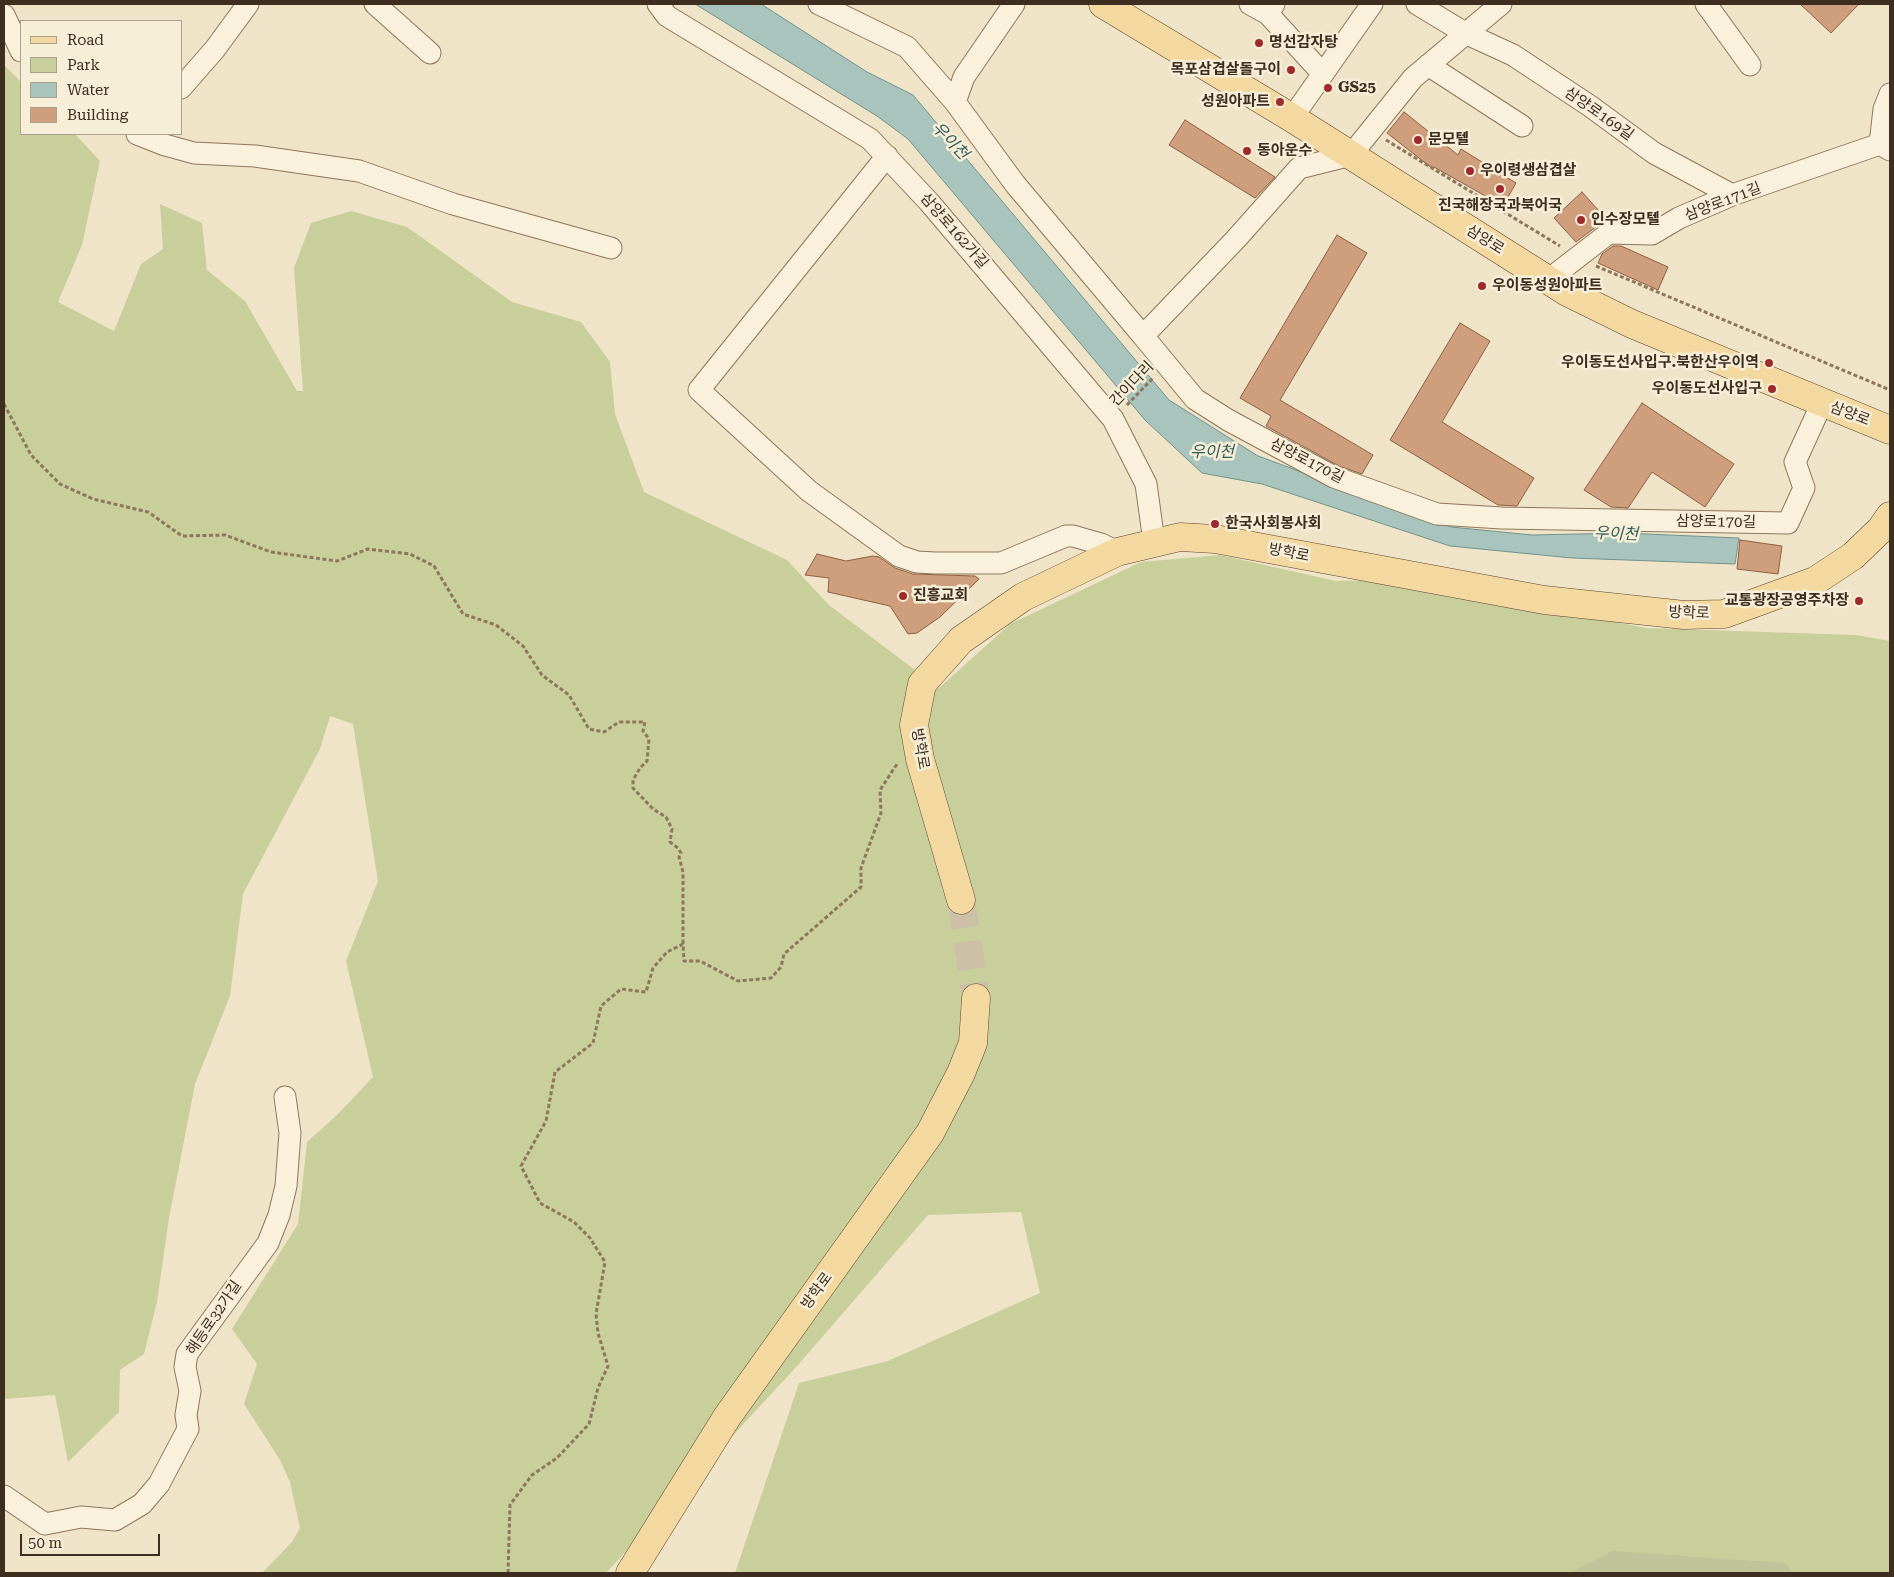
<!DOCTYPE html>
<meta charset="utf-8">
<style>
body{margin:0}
#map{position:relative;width:1894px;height:1577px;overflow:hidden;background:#f0e4c8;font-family:"Roboto Serif",serif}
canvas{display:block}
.frame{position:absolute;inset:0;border:5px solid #3d2e20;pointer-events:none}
.legend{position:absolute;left:20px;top:20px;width:162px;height:115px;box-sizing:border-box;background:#f7eed8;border:1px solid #ada18e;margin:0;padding:6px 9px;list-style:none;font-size:15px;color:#3d2e20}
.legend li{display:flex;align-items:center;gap:10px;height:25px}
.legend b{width:25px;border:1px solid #ada18e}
.scale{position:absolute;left:20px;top:1534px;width:140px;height:22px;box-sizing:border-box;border:2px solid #3d2e20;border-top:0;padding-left:6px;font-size:15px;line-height:18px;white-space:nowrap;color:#3d2e20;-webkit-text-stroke:4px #f7eed8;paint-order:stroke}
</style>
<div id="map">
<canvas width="1894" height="1577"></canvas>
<div class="frame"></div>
<ul class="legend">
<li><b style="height:6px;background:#f3d9a0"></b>Road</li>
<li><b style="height:14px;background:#c9cf9b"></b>Park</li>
<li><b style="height:14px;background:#a9c4bc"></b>Water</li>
<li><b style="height:14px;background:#cf9f7d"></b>Building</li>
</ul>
<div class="scale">50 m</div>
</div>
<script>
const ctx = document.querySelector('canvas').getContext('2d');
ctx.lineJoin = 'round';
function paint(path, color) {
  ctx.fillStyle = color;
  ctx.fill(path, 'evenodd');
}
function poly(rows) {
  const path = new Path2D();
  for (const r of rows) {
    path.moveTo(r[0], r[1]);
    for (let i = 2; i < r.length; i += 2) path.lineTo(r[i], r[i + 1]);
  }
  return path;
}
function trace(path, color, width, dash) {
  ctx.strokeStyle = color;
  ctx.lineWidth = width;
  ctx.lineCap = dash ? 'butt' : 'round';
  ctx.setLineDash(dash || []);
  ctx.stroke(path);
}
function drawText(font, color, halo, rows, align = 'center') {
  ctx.font = font + ' "Roboto Serif","Noto Sans KR",serif';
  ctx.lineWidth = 5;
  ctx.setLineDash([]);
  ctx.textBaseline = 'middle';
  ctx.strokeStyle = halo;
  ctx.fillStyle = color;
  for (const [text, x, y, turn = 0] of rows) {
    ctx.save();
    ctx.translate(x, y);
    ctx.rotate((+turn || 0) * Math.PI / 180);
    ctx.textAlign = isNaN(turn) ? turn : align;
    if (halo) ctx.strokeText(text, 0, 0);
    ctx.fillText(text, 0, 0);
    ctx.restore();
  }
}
paint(poly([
 [4,65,21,82,21,134,75,134,100,161,82,245,58,302,114,331,141,264,163,249,160,204,202,223,207,270,245,301,297,391,303,391,294,268,311,223,351,211,407,227,512,302,581,322,610,362,615,414,644,492,787,560,829,605,939,688,1010,624,1141,562,1220,555,1336,581,1393,579,1646,628,1856,635,1890,641,1890,1573,735,1573,799,1383,888,1361,1040,1293,1021,1212,928,1215,798,1365,606,1573,262,1573,292,1542,300,1528,290,1482,280,1460,244,1404,257,1364,232,1329,298,1224,307,1142,337,1115,373,1077,346,961,378,881,353,724,330,716,320,749,243,894,230,996,195,1084,169,1218,157,1302,144,1354,120,1370,119,1412,68,1462,55,1395,4,1399]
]), '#c9cf9b');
paint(poly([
 [1612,1551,1785,1563,1792,1573,1570,1573]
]), '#bfc49a');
const water = poly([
 [695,4,761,4,867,72,913,95,1169,400,1258,456,1451,527,1532,535,1623,533,1739,538,1735,564,1572,558,1450,546,1262,484,1202,473,1145,420,908,139,877,116,695,4]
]);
paint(water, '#a9c4bc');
trace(water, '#6f938a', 1);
const building = poly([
 [1800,4,1859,4,1831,33,1800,4],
 [1404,112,1458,155,1461,149,1516,183,1503,206,1434,167,1433,169,1387,133,1404,112],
 [1185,120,1275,177,1255,198,1169,145,1185,120],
 [1582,192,1608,221,1601,223,1576,242,1554,218,1582,192],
 [1337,235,1367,253,1280,400,1373,455,1362,474,1339,466,1266,426,1271,416,1240,398,1337,235],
 [1613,246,1621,246,1668,267,1658,290,1598,263,1602,254,1613,246],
 [1460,323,1490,341,1442,422,1534,478,1517,506,1498,505,1390,440,1460,323],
 [1642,403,1734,464,1705,507,1652,472,1628,508,1611,507,1584,490,1642,403],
 [1740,540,1782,546,1778,574,1737,569,1740,540],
 [817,554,846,561,873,556,879,557,895,568,913,574,975,576,979,579,940,617,917,633,908,634,890,606,828,592,829,578,805,575,817,554]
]);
paint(building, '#cf9f7d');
trace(building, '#8d5f41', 1);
trace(poly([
 [961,900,976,998]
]), '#ccc0a6', 28, [28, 14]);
const minor = poly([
 [375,4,430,53],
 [658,4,667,16,870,139,929,202,1113,419,1146,484,1154,542],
 [819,4,907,47,955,102],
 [1014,4,964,77,955,102,1015,184,1143,336],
 [1250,4,1268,14],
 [1274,4,1268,14,1322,73],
 [1417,4,1465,33,1513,55,1590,106,1654,153,1732,195],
 [1501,4,1413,78,1351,155,1299,168,1236,239,1143,336,1195,399,1228,420,1334,477,1437,514,1502,518,1788,523,1804,488,1795,462,1822,403],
 [1706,4,1750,65],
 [4,15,21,51],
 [1428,65,1522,126],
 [181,88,215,49,248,4],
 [1890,94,1884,109,1880,144,1890,150],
 [1292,118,1372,4],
 [137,134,165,145,194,153,255,156,359,171,453,204,611,248],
 [887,156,699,390,809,491,899,556,917,562,935,563,1001,563,1066,536,1073,536,1101,544,1117,552],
 [1548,280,1609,233,1652,234,1679,218,1732,195,1880,144],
 [4,1496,45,1524,81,1517,115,1520,142,1504,159,1484,188,1429,186,1415,190,1391,185,1367,187,1354,268,1243,279,1215,286,1186,290,1133,285,1097]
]);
const major = poly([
 [1103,4,1292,118,1567,292,1632,324,1890,430],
 [961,900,920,759,914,725,922,684,961,640,1023,597,1117,552,1180,537,1215,539,1544,600,1684,615,1724,614,1815,581,1853,556,1881,529,1890,516],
 [630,1573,727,1417,930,1133,961,1073,973,1043,976,998]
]);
trace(minor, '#8d765c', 23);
trace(major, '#5b4430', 29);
trace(poly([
 [1386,140,1560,246],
 [1596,266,1890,390],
 [4,404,31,455,60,484,93,499,148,512,182,536,225,535,271,552,337,561,368,549,410,554,434,566,463,614,496,625,523,646,542,675,569,695,589,729,604,732,619,722,645,722,643,731,649,739,647,761,640,768,633,780,633,788,653,809,666,817,672,829,670,842,678,848,681,853,679,857,683,872,683,944],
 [1127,405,1154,377],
 [508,1573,510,1505,532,1475,557,1458,589,1424,598,1388,608,1366,598,1333,596,1314,605,1262,590,1238,574,1222,540,1203,521,1166,546,1121,555,1072,593,1043,601,1006,621,989,646,992,653,968,667,952,683,944,684,961,700,961,738,981,771,978,781,967,784,954,861,887,861,868,881,813,880,790,897,764]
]), '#8d765c', 3, [4, 2.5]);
trace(minor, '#faf1dc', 21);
trace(major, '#f3d9a0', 28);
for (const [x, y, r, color] of [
 [1259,43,5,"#9e2a2b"],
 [1291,70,5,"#9e2a2b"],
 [1328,88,5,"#9e2a2b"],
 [1280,102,5,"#9e2a2b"],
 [1418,140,5,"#9e2a2b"],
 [1247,151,5,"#9e2a2b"],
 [1470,171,5,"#9e2a2b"],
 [1500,189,5,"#9e2a2b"],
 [1581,220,5,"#9e2a2b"],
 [1482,286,5,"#9e2a2b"],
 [1769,363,5,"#9e2a2b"],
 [1772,389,5,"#9e2a2b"],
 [1215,524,5,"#9e2a2b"],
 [903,596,5,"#9e2a2b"],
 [1859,601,5,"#9e2a2b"]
]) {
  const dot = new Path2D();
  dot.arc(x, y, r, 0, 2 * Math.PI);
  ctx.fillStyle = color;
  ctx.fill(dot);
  trace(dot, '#f7eed8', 2);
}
drawText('bold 15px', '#3d2e20', '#f7eed8', [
 ["명선감자탕",1269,43],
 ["목포삼겹살돌구이",1281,70,"right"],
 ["GS25",1338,88],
 ["성원아파트",1270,102,"right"],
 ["문모텔",1428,140],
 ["동아운수",1257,151],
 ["우이령생삼겹살",1480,171],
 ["진국해장국과북어국",1500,206,"center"],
 ["인수장모텔",1591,220],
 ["우이동성원아파트",1492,286],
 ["우이동도선사입구.북한산우이역",1759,363,"right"],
 ["우이동도선사입구",1762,389,"right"],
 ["한국사회봉사회",1225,524],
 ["진흥교회",913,596],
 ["교통광장공영주차장",1849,601,"right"]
], 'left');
drawText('15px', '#3d2e20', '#f7eed8', [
 ["삼양로169길",1599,114,35],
 ["삼양로171길",1723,202,-21],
 ["삼양로162가길",954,231,49],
 ["삼양로",1485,240,32],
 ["간이다리",1132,384,-46],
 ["삼양로",1850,414,21],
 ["삼양로170길",1307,461,27],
 ["삼양로170길",1716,522,1],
 ["방학로",1289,553,11],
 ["방학로",1689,613,2],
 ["방학로",920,749,80],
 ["방학로",817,1291,-54],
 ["해등로32가길",214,1318,-56]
]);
drawText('italic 16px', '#2f5d5a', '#f7eed8', [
 ["우이천",950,141,46],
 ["우이천",1212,452],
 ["우이천",1616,534,2]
]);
</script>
